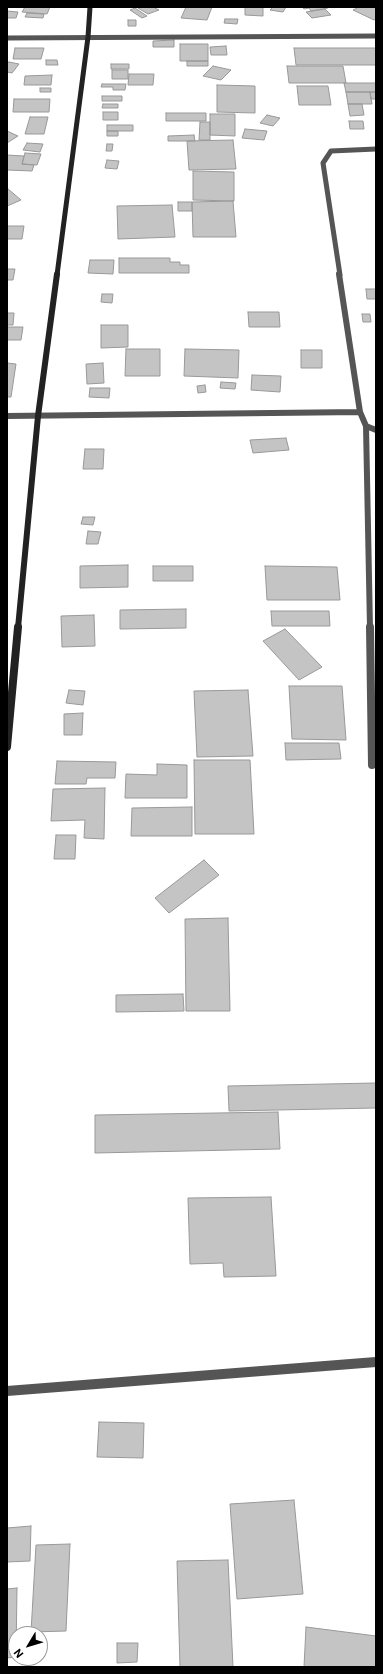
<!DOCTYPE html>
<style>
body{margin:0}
#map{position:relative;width:383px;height:1674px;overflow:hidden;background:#fff;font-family:Roboto,sans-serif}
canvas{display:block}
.frame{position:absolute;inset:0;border:8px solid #000;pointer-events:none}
.north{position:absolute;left:8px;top:1626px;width:40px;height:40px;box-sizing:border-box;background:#fff;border:1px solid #999;border-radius:50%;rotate:232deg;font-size:11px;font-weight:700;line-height:16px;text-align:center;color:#000}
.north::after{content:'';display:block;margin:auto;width:14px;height:18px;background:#000;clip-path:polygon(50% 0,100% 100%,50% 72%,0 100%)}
</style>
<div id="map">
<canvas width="383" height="1674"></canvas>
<div class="frame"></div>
<div class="north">N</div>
</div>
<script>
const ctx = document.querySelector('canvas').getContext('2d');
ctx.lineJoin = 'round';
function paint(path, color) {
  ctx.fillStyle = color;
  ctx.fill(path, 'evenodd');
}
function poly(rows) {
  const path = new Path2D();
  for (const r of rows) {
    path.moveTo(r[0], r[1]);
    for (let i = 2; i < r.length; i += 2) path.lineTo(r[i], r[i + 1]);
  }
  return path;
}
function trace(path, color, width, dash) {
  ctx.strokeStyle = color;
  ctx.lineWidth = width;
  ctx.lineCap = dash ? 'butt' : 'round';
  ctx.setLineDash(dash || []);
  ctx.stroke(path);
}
const building = poly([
 [25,7,50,7,47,14,22,12,25,7],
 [142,7,153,7,159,10,148,14,138,8,142,7],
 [186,7,212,7,207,20,181,18,186,7],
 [245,7,263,7,263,16,245,15,245,7],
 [273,7,286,7,283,12,270,10,273,7],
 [302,7,327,7,328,8,311,11,309,8,304,9,302,7],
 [359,7,376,7,376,19,374,20,353,10,359,7],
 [135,8,147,16,142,18,130,10,135,8],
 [325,9,331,15,312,18,306,12,325,9],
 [7,11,18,12,16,18,7,18,7,11],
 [27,13,44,14,43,18,25,17,27,13],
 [225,19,238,19,237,24,224,23,225,19],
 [128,20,136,20,136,26,128,26,128,20],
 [174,40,174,47,153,47,153,41,174,40],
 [180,44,208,44,208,61,180,61,180,44],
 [226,46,227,55,211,55,210,47,226,46],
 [15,48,44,48,41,59,13,59,15,48],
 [294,48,376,48,376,65,296,65,294,48],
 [46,60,57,60,58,65,46,65,46,60],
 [187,61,208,61,208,66,187,66,187,61],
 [9,62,19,64,12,73,7,72,7,64,9,62],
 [111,64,129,64,129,69,111,69,111,64],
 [213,66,231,70,221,80,203,76,213,66],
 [287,66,343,66,346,83,289,83,287,66],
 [112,70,128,70,128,79,112,79,112,70],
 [129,74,154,74,153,85,128,85,129,74],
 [52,75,51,85,24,85,25,76,52,75],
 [344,83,376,83,376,92,346,92,344,83],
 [102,84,126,84,125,90,113,90,113,87,101,87,102,84],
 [217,85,255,86,255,113,217,112,217,85],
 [297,86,328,86,331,105,299,105,297,86],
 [40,88,51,88,51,92,40,92,40,88],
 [346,92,370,92,372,104,348,104,346,92],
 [370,92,376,92,376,99,371,99,370,92],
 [102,96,122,96,122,101,102,101,102,96],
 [14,99,50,99,49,112,13,112,14,99],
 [103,104,118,104,118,108,102,108,103,104],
 [348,104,362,104,364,115,350,116,348,104],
 [103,112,118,112,118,120,103,120,103,112],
 [166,113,206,113,206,121,166,121,166,113],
 [210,114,235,114,235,136,210,135,210,114],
 [267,115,280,118,273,126,260,123,267,115],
 [30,117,48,117,44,134,25,134,30,117],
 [349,121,363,121,364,129,350,129,349,121],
 [200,122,210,122,210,140,199,140,200,122],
 [107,125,133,125,133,131,107,131,107,125],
 [245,129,267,131,264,140,242,138,245,129],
 [7,131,18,136,7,143,7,131],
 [107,131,118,131,118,136,107,136,107,131],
 [194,135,195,141,168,141,168,136,194,135],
 [233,140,236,169,189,170,187,141,233,140],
 [27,143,43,144,40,152,23,150,27,143],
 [107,144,113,144,112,151,106,151,107,144],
 [25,153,41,154,37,165,22,164,25,153],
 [7,155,24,156,22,164,34,165,32,171,7,170,7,155],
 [107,160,119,161,117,169,105,168,107,160],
 [193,171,234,172,234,201,193,200,193,171],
 [7,188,21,200,7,206,7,188],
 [233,201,236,237,193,237,192,202,233,201],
 [178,202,192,202,192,211,178,211,178,202],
 [172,205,175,237,118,239,117,206,172,205],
 [7,226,24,226,22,239,7,239,7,226],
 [119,258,170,258,170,262,180,262,180,265,189,265,189,273,119,273,119,258],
 [90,260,114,260,113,274,88,273,90,260],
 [7,269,15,269,13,280,7,280,7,269],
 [366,289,376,289,376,299,367,299,366,289],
 [102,294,113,294,112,303,101,302,102,294],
 [248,312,279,312,280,327,249,327,248,312],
 [7,313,14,313,13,325,7,325,7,313],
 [362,314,370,314,371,322,363,322,362,314],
 [101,325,128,325,128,347,101,348,101,325],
 [7,327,23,327,21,340,7,340,7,327],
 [126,349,160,349,160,376,125,376,126,349],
 [185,349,239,350,238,378,184,376,185,349],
 [301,350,322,350,322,368,301,368,301,350],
 [7,363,16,364,11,397,7,397,7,363],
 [103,363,104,383,87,384,86,364,103,363],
 [252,375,281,376,280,392,251,390,252,375],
 [221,382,236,383,235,389,220,388,221,382],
 [205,385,206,392,198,393,197,386,205,385],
 [90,388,110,388,109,398,89,397,90,388],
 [286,438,289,450,253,453,250,440,286,438],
 [85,449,104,449,103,469,83,469,85,449],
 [83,517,95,517,93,525,81,524,83,517],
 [88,531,101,532,98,544,86,544,88,531],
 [128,565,128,587,80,588,80,566,128,565],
 [153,566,193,566,193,581,153,581,153,566],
 [265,566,337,567,340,600,267,600,265,566],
 [186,609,186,628,120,629,120,610,186,609],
 [271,611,329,611,330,626,272,626,271,611],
 [94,615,95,646,62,647,61,616,94,615],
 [285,629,322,667,299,680,263,641,285,629],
 [289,686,342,686,346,740,292,739,289,686],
 [69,690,85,691,83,705,66,703,69,690],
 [248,690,253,756,197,757,194,691,248,690],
 [83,713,82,735,64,735,64,714,83,713],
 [285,743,339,743,341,759,286,760,285,743],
 [194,760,250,760,254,834,195,834,194,760],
 [57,761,116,762,115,778,87,778,86,784,55,784,57,761],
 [157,764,187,765,187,798,125,798,126,774,157,775,157,764],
 [105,788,104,839,84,838,85,820,51,821,53,789,105,788],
 [192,807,192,836,131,836,132,808,192,807],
 [56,835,76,835,75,859,54,859,56,835],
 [204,860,219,875,169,913,155,898,204,860],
 [228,918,230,1011,186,1011,185,919,228,918],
 [183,994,184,1011,116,1012,116,995,183,994],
 [376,1083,376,1108,229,1111,228,1086,376,1083],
 [278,1112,280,1149,95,1153,95,1115,278,1112],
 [271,1197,276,1276,224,1277,223,1263,190,1264,188,1198,271,1197],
 [99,1422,144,1423,143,1458,97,1457,99,1422],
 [294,1500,303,1594,237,1599,230,1504,294,1500],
 [31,1526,30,1561,7,1562,7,1528,31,1526],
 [70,1544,66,1631,31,1632,36,1545,70,1544],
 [228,1560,233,1667,180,1667,177,1561,228,1560],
 [17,1588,16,1657,7,1658,7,1589,17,1588],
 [306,1627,376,1636,376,1667,304,1667,306,1627],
 [117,1643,138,1643,137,1662,117,1663,117,1643]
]);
paint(building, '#c4c4c4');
trace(building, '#999', 1);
trace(poly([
 [7,38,376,36],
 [340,275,323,163,331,151,376,149]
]), '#555', 5);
trace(poly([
 [339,274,360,412,366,426,370,628],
 [7,416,360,412],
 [366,426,376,430]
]), '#555', 6);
trace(poly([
 [370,627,372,765]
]), '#555', 8);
trace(poly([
 [7,1391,376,1362]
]), '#555', 10);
trace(poly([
 [57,275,88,37,90,7]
]), '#222', 5);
trace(poly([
 [18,628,38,416,57,274]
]), '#222', 6);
trace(poly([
 [7,747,18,627]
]), '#222', 8);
</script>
